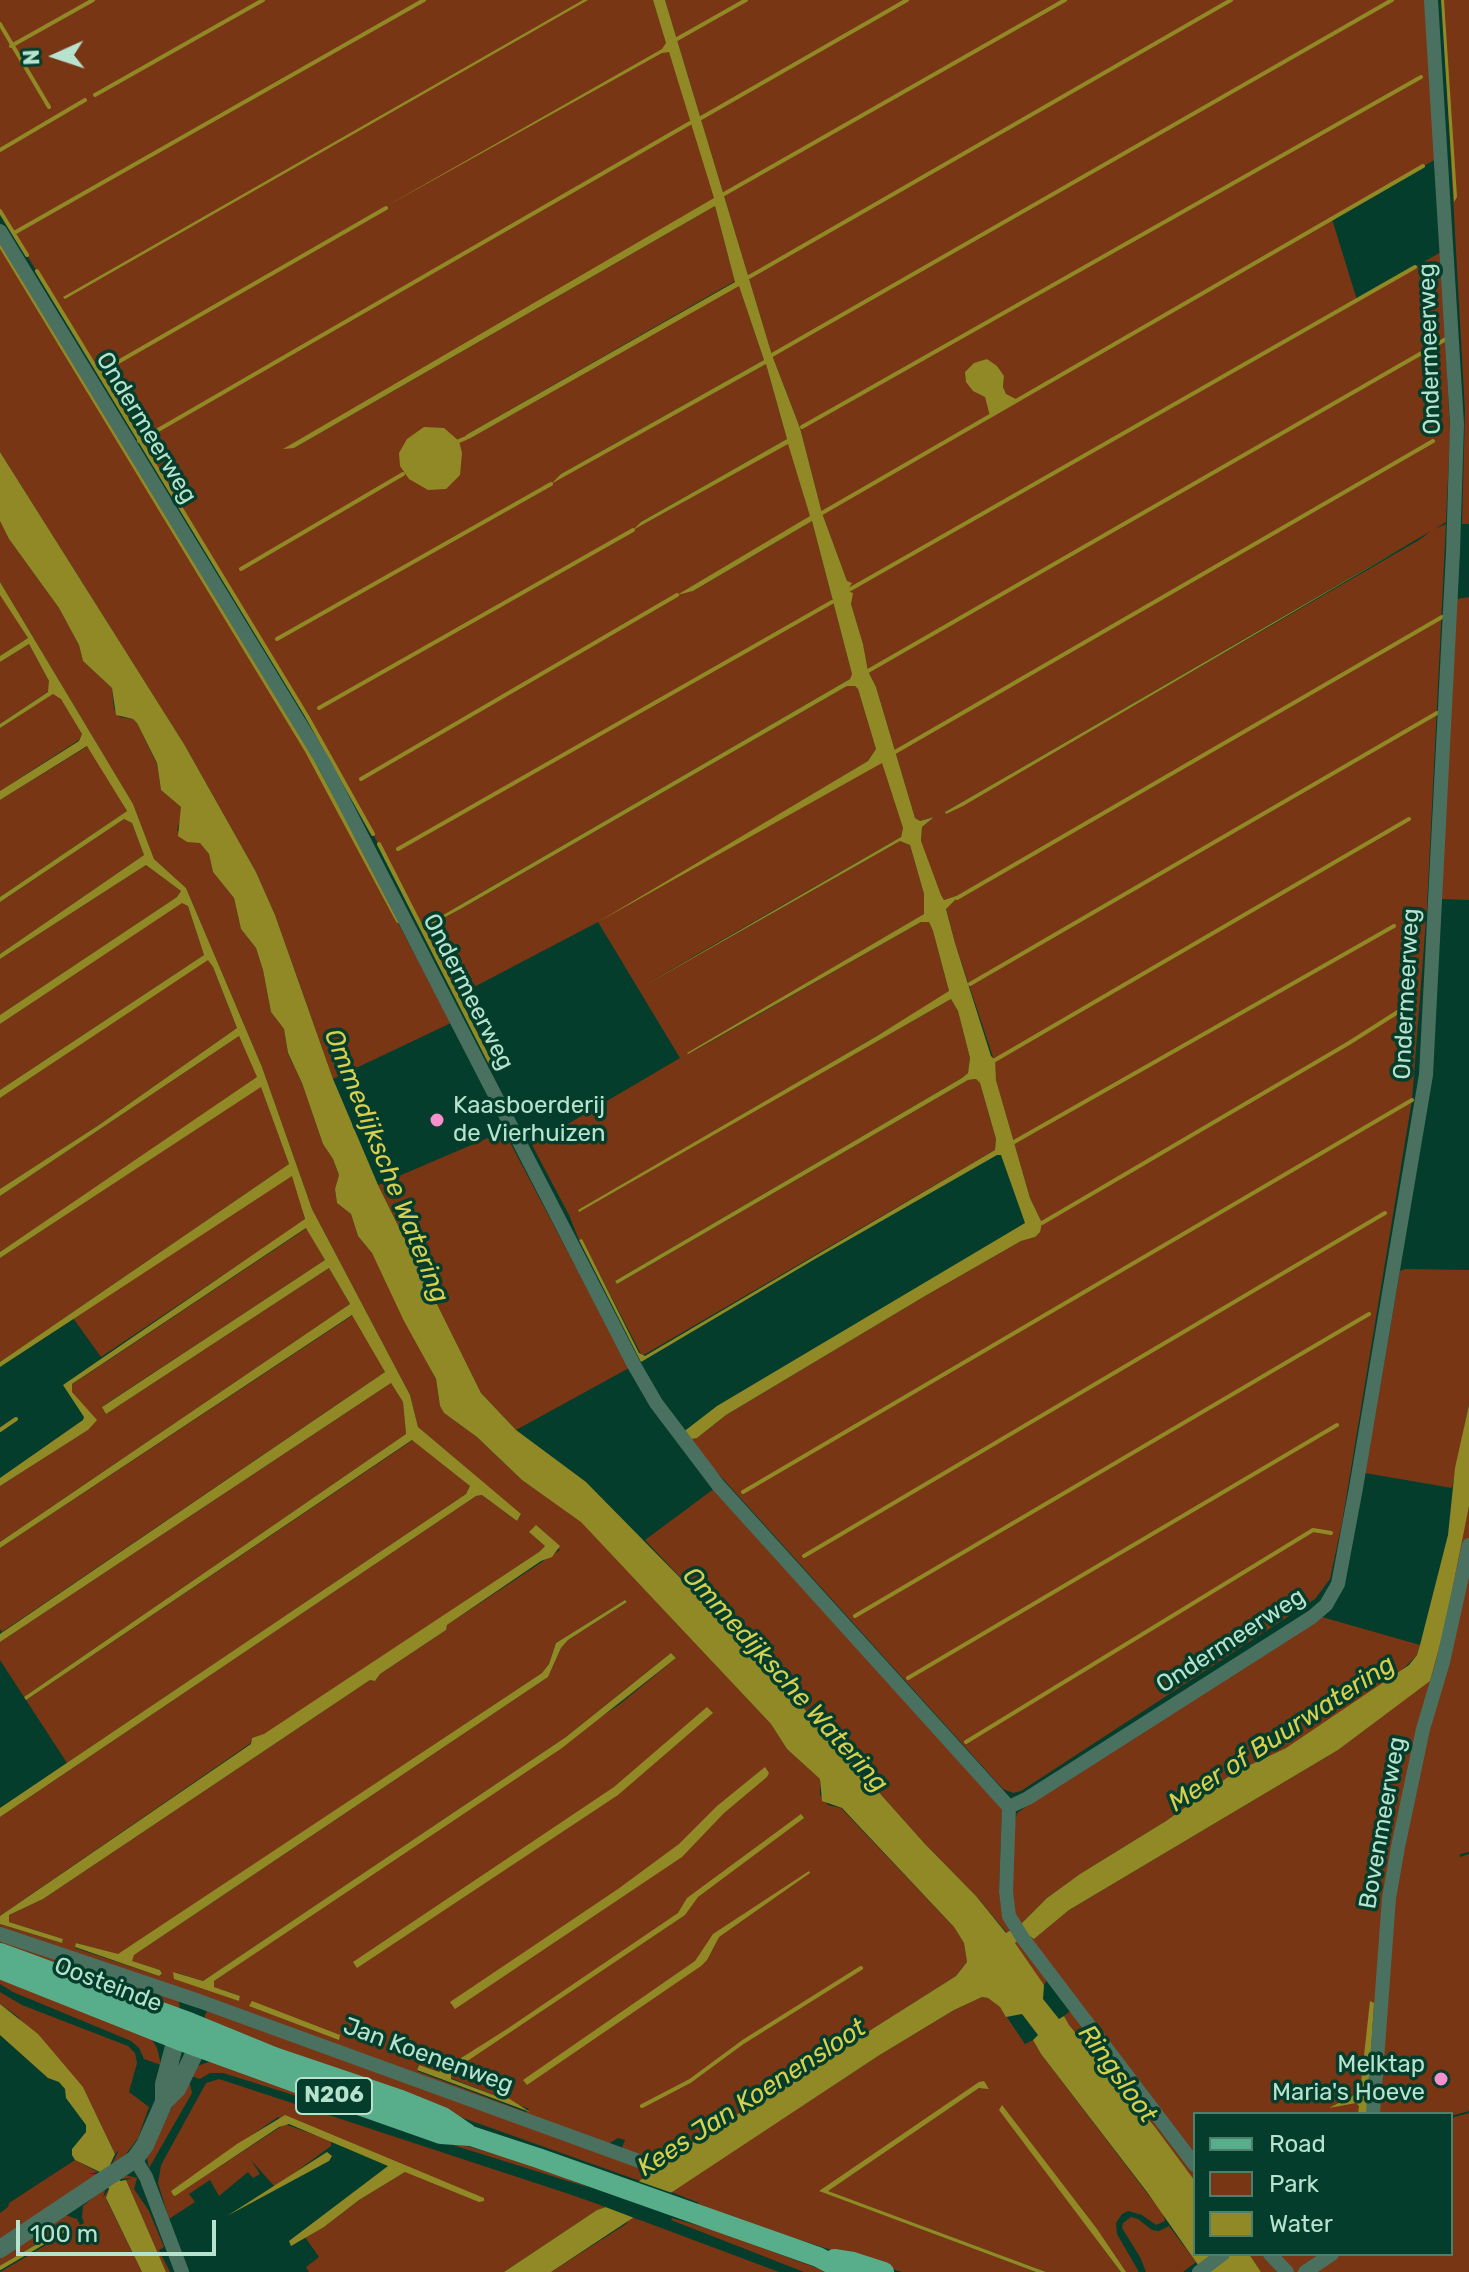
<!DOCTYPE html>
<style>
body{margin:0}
#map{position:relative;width:1469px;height:2272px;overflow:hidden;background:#043d2b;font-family:Rubik,sans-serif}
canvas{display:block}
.legend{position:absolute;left:1193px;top:2112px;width:260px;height:144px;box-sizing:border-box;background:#043d2b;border:2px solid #4c7f6c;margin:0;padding:10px 14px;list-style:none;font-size:24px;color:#b7e3ce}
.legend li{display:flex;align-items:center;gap:16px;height:40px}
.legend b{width:40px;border:2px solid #4c7f6c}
.north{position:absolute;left:16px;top:16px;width:80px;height:80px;-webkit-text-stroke:6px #043d2b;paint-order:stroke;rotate:267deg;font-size:22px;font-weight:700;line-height:32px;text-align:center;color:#b7e3ce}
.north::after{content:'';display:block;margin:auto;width:28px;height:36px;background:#b7e3ce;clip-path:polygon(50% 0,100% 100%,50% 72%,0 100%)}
.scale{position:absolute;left:16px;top:2220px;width:200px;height:36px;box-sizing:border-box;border:4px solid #b7e3ce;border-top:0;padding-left:10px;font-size:24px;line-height:28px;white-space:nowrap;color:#b7e3ce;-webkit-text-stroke:6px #043d2b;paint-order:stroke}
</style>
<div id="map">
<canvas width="1469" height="2272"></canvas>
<ul class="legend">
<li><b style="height:10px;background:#58ae8b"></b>Road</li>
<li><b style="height:22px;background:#783615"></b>Park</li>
<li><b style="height:22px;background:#918926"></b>Water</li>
</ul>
<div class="north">N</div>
<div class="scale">100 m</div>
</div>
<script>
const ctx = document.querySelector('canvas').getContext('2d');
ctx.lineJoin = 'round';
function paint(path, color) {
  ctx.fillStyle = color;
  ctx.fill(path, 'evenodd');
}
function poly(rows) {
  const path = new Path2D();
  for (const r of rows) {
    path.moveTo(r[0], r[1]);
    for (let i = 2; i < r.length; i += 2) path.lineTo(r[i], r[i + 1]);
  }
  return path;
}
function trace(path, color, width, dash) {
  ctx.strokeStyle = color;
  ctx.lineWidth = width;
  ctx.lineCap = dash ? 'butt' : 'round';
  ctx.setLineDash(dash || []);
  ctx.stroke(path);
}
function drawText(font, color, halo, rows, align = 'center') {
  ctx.font = font + ' Rubik,sans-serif';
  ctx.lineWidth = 7;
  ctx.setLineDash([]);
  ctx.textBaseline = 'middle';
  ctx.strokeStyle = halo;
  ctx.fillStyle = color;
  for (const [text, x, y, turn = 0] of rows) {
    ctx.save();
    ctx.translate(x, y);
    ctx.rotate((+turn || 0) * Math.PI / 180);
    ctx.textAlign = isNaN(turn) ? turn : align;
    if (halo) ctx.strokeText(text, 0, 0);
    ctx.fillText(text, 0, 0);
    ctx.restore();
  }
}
paint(poly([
 [0,0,653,0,715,198,286,448,294,448,715,206,735,281,466,435,466,438,469,439,739,285,764,360,561,474,556,480,766,364,787,439,641,522,636,528,788,443,811,516,681,593,693,591,812,521,852,674,850,679,431,922,464,907,847,686,855,686,858,689,876,749,868,761,652,891,882,762,903,828,901,837,640,987,900,841,910,845,924,894,924,914,689,1054,921,922,929,922,933,931,949,991,945,996,578,1211,951,999,958,1011,970,1058,968,1073,962,1078,615,1281,617,1284,968,1080,976,1079,980,1083,996,1139,995,1150,642,1356,582,1240,579,1240,569,1215,532,1145,680,1058,598,922,455,997,373,834,307,716,0,211],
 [665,0,1427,0,1436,159,1332,219,1357,300,1441,252,1450,432,1446,522,1435,529,1446,524,1427,907,1412,1100,1342,1523,1330,1579,1315,1599,1021,1791,1013,1793,1003,1789,687,1439,697,1438,726,1415,925,1296,1021,1241,1035,1237,1042,1224,1030,1198,996,1080,993,1057,955,943,946,908,956,896,944,900,941,895,921,842,922,827,934,817,920,821,915,818,876,687,868,671,863,644,847,591,847,581,822,513,800,428,772,355],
 [987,359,1004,376,1003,387,1006,394,990,407,985,396,965,373],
 [1431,531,1419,540,946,814,945,812],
 [1442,0,1469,0,1469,524,1462,524,1465,412],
 [0,245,307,751,451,1023,333,1079,275,915,256,872,184,744,0,452],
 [0,521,9,539,59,608,79,645,83,661,112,688,114,709,120,717,133,719,137,723,157,764,161,790,181,807,181,818,177,830,187,842,200,842,209,854,213,872,234,898,241,929,256,948,263,970,271,1012,284,1029,288,1054,302,1083,323,1144,333,1159,339,1175,335,1189,337,1203,351,1214,358,1236,372,1253,436,1380,440,1406,444,1413,477,1437,522,1480,581,1521,771,1724,787,1749,820,1779,820,1795,828,1805,841,1808,954,1927,964,1943,967,1962,956,1976,670,2157,640,2181,269,2049,205,2024,205,2015,208,2009,621,2150,625,2140,618,2138,608,2144,0,1931,0,1924,62,1943,63,1939,9,1922,9,1915,43,1899,370,1680,375,1681,380,1674,446,1630,447,1625,560,1550,529,1532,545,1546,539,1552,264,1735,252,1738,251,1743,0,1916,0,1817,476,1496,482,1495,517,1521,521,1515,418,1427,410,1395,312,1209,262,1067,186,888,154,859,133,804,0,582],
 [625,1600,627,1602,568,1640,561,1648,548,1677,134,1955,131,1961,160,1970,162,1975,159,1976,75,1948,77,1943,118,1955,542,1673,549,1664,556,1643],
 [671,1653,676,1658,620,1704,214,1981,214,1987,240,1996,239,2001,204,1987,174,1972,203,1981,566,1737],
 [418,2065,496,2096,505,2096,511,2102,529,2109,526,2112,417,2071],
 [1,594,28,638,0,656,0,595],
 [1469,597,1469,900,1441,899,1457,599],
 [29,644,49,681,49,691,0,724,0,662],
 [53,693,61,698,82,734,79,740,0,791,0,728],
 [88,746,127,811,0,897,0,800],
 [124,819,132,823,144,855,0,954,0,902],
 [146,865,181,891,177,897,0,1015,0,959],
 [182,902,188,906,204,955,0,1090,0,1024],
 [208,959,213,967,237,1028,99,1125,0,1189,0,1098],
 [239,1036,258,1078,0,1252,0,1196],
 [261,1086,289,1164,0,1362,0,1258],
 [504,1131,629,1368,516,1430,481,1393,378,1185],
 [293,1175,305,1220,101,1357,73,1318],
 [307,1228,325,1260,103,1406,106,1414,329,1268,350,1304,0,1542,0,1486,88,1430,89,1413,72,1392,71,1385],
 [1405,1269,1469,1270,1469,1405,1452,1488,1365,1473,1400,1271],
 [353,1315,385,1372,2,1632,0,1629,0,1548],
 [391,1383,403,1402,406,1434,24,1697,0,1660,0,1642],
 [413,1440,470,1486,466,1494,67,1763,26,1700],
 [715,1488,1002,1809,999,1891,1001,1906,1010,1932,1007,1933,976,1896,925,1844,791,1694,752,1642,699,1597,645,1540],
 [1469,1506,1469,1852,1460,1854,1460,1857,1469,1854,1469,2111,1451,2116,1195,2114,1195,2181,1155,2127,1069,2025,1064,2016,1070,2011,1047,1980,1044,1985,1038,1979,1015,1943,1026,1934,1034,1939,1069,1910,1338,1750,1429,1681],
 [1322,1617,1420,1645,1417,1655,1398,1674,1286,1748,1235,1772,1166,1821,1080,1874,1047,1898,1020,1925,1012,1911,1014,1823,1017,1813,1049,1790],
 [0,1938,174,1995,179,2002,180,2011,0,1947],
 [0,1975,151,2038,157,2048,161,2065,144,2059,139,2048,131,2041,13,1992,0,1984],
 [0,1992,22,2005,128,2046,135,2053,137,2063,129,2092,149,2107,138,2138,126,2154,112,2164,119,2150,115,2154,83,2087,17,2016,0,2004],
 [982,1997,988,1998,1000,2007,1025,2044,1033,2040,1041,2054,1163,2214,1165,2221,1156,2225,1142,2215,1128,2211,1122,2214,1116,2223,1117,2234,1139,2272,1126,2272,999,2107,1121,2272,1046,2272,827,2191,979,2088,989,2088,982,2081,820,2191,1036,2272,902,2272,694,2207,699,2203,671,2192,878,2056,954,2010],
 [227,2061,376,2119,538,2167,590,2188,223,2073,210,2073,200,2079,188,2075,197,2066,209,2062],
 [219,2079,569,2194,606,2207,597,2210,504,2272,309,2272,306,2267,319,2257,305,2237,324,2227,359,2200,405,2172,278,2117,171,2191,174,2196,285,2124,331,2141,331,2146,275,2187,251,2160,260,2174,253,2178,248,2172,219,2196,210,2180,189,2194,195,2202,169,2219,158,2183,161,2165,206,2083],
 [185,2082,190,2084,192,2093,149,2168,147,2158,151,2149],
 [1469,2113,1469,2272,1261,2272,1249,2254,1451,2254,1451,2118],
 [75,2160,98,2172,88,2174,98,2174,0,2240,0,2213,8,2207,9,2203],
 [125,2175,137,2178,134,2189,149,2211,164,2247,159,2250,170,2272,166,2272,156,2250,126,2180,132,2178,121,2179],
 [106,2187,103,2198,109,2189,106,2199,142,2272,0,2272,65,2234,61,2229,0,2266,0,2257,65,2215,77,2219,80,2225,84,2223,82,2217,83,2206],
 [632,2217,779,2272,551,2272,626,2224],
 [1131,2217,1138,2219,1152,2230,1159,2231,1169,2226,1196,2262,1183,2272,1146,2272,1140,2257,1122,2228,1123,2223],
 [672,2218,713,2230,828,2272,804,2272,671,2220]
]), '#783615');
paint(poly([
 [583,0,588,0,65,299,63,297],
 [653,0,665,0,772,355,800,428,822,513,847,581,852,583,847,591,853,593,851,604,863,644,868,671,876,687,915,818,920,821,934,817,922,827,921,841,941,895,944,900,956,896,957,898,946,909,955,943,991,1056,995,1060,996,1080,1030,1198,1042,1223,1040,1232,1035,1237,1021,1241,925,1296,726,1415,697,1438,691,1439,682,1433,717,1406,1025,1223,1001,1155,997,1155,815,1259,641,1362,579,1240,582,1239,639,1353,645,1356,995,1150,996,1139,980,1083,976,1079,968,1080,617,1284,615,1281,962,1078,968,1073,970,1058,958,1011,951,999,579,1212,578,1210,877,1036,949,991,933,931,929,922,921,922,688,1054,687,1053,924,914,924,894,910,845,900,841,640,988,901,837,903,828,882,763,598,922,868,761,876,749,858,689,855,686,847,686,464,907,432,924,431,922,850,679,852,674,812,521,693,591,677,595,810,516,788,444,633,530,641,522,787,439,766,364,551,484,561,474,764,360,739,286,469,439,466,438,466,435,735,282,715,206,294,448,283,449,714,198,669,52,662,53,383,208,662,49,666,43],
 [1441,0,1444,0,1457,197,1454,202],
 [987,359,997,366,1004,376,1003,387,1006,394,1018,400,990,416,985,397,973,391,966,382,965,372,974,363],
 [424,427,444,428,459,441,462,453,460,475,446,489,428,490,409,479,400,466,399,453,407,439],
 [0,452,184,744,256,872,275,915,333,1079,378,1185,481,1393,516,1430,586,1482,699,1597,752,1642,791,1694,925,1844,976,1896,1006,1933,1020,1925,1047,1898,1080,1874,1166,1821,1235,1772,1286,1748,1409,1665,1417,1655,1420,1645,1448,1535,1455,1468,1469,1405,1469,1506,1445,1626,1430,1681,1338,1750,1069,1910,1034,1939,1026,1934,1015,1943,1044,1985,1043,1999,1059,2019,1064,2016,1069,2025,1155,2127,1195,2181,1195,2254,1249,2254,1261,2272,1203,2272,1147,2192,1041,2054,1033,2040,1038,2035,1022,2014,1006,2017,1000,2007,988,1998,982,1997,954,2010,878,2056,551,2272,504,2272,597,2210,606,2207,670,2157,956,1976,967,1962,964,1943,954,1927,842,1808,822,1801,820,1779,787,1749,771,1724,581,1522,522,1480,477,1437,444,1413,440,1406,436,1379,404,1321,372,1253,358,1236,351,1214,337,1203,335,1189,339,1175,333,1159,323,1144,302,1083,288,1053,284,1029,271,1012,263,970,256,948,241,929,234,898,213,872,209,854,200,843,187,842,178,836,181,807,161,790,157,763,137,723,133,719,116,715,112,688,83,661,79,645,59,608,9,539,0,521],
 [1416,540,963,806,946,814,945,812],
 [0,582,133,804,154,859,186,888,262,1067,312,1209,410,1395,418,1427,521,1514,517,1521,482,1495,476,1496,0,1817,0,1808,466,1494,470,1486,412,1440,26,1700,24,1697,406,1434,403,1402,391,1383,0,1642,0,1634,385,1372,352,1315,0,1548,0,1542,350,1304,329,1268,106,1414,102,1407,325,1260,306,1228,72,1384,72,1392,97,1420,88,1430,0,1486,0,1478,83,1420,84,1417,63,1385,305,1219,292,1176,0,1367,0,1362,289,1164,261,1087,0,1258,0,1252,257,1077,239,1036,0,1196,0,1189,99,1125,237,1028,213,967,208,960,0,1098,0,1090,204,955,188,906,182,903,0,1024,0,1015,177,897,181,891,146,865,0,959,0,954,144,855,132,823,124,819,0,902,0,897,127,811,87,746,0,800,0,791,79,741,82,734,61,699,53,694,0,728,0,724,48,692,49,681,29,644,0,662,0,656,28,638,0,595],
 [536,1525,560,1546,552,1557,541,1561,447,1625,446,1630,380,1674,375,1681,370,1680,43,1899,9,1915,9,1922,63,1939,62,1943,0,1924,0,1916,251,1744,252,1738,264,1734,539,1552,545,1546,529,1532],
 [625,1600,627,1602,568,1640,561,1648,548,1677,134,1955,132,1961,160,1970,162,1974,159,1976,75,1947,76,1943,118,1954,542,1673,549,1664,556,1643],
 [671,1653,676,1658,562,1748,214,1981,214,1987,240,1996,239,2001,174,1979,173,1972,203,1981,566,1737],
 [707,1707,713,1713,618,1795,357,1968,353,1962,614,1787],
 [765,1767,769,1773,767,1777,724,1813,682,1857,455,2009,450,2002,618,1889,679,1844,717,1806],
 [801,1814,804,1818,698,1897,685,1915,451,2072,451,2079,496,2096,505,2096,530,2112,417,2070,419,2065,439,2072,507,2029,678,1913,687,1898],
 [809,1871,810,1873,719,1937,707,1960,701,1966,527,2085,523,2080,695,1961,713,1934],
 [252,2001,340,2035,339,2040,249,2006],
 [1370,2001,1374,2003,1367,2114,1358,2114,1359,2106,1356,2103,1329,2108,1360,2092],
 [0,2004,38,2034,83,2087,115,2154,110,2165,120,2181,126,2180,166,2272,142,2272,106,2198,109,2189,100,2172,75,2160,72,2155,72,2149,86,2132,86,2125,66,2098,65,2089,59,2082,48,2078,0,2035],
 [984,2081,989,2089,979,2088,828,2191,1046,2272,1036,2272,819,2191,979,2082],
 [1002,2105,1097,2229,1126,2272,1121,2272,999,2110],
 [285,2115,484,2198,484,2201,479,2202,405,2172,359,2200,324,2227,291,2246,289,2241,388,2166,289,2124,279,2127,175,2196,173,2195,171,2191,237,2144],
 [327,2152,332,2156,329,2161,227,2216]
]), '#918926');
paint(poly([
 [635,2180,675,2194,637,2219,600,2205]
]), '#043d2b');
trace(poly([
 [0,24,49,107],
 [677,39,746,0],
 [11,46,93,0],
 [95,95,263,0],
 [701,118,907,0],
 [0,150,85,100],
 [724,194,1065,0],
 [0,211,27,255],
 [14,233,424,0],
 [0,245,307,751,398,921],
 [37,271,307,716,373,834],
 [749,277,1231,0],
 [772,355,1392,0],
 [99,373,386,208],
 [802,427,1421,77],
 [139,441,690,123],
 [459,441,466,438],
 [822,513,1423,166],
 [241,569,403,474],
 [847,591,1415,267],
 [277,639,551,484],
 [868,671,1446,339],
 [319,708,633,530],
 [895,752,1433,441],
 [361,779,677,595],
 [379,844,491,1064],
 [398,849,832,602],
 [957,898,1442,617],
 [970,984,1437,713],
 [995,1060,1409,819],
 [1014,1142,1394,926],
 [1042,1223,1349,1043,1412,1003],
 [0,1430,16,1419],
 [743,1492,1412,1100],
 [804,1556,1385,1213],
 [855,1616,1369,1314],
 [908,1678,1337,1425],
 [966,1742,1313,1530,1331,1533],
 [642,2106,690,2081,743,2042,861,1968],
 [0,2268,63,2231]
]), '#918926', 4);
trace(poly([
 [0,231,325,765,634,1365,656,1403,718,1485,1009,1807,1006,1892,1009,1916,1022,1937,1195,2165],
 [1009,1807,1028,1798,1312,1617,1326,1605,1338,1584,1356,1488,1426,1075,1453,552,1457,424,1431,0],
 [0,1934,199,2001,639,2161],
 [1373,2114,1389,1898,1398,1847,1423,1729,1443,1662,1469,1545],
 [135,2159,146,2177,182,2272],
 [1270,2254,1287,2272],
 [1199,2272,1223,2254],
 [1305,2272,1332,2254]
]), '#4a7160', 14);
trace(poly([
 [164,2102,164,2084,176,2039,184,2031],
 [0,2249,135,2159,145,2145,164,2102,177,2089,198,2046,194,2033]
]), '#4a7160', 18);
trace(poly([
 [0,1953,191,2023,274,2057,401,2100,443,2117,468,2134],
 [0,1969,176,2039,322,2092,441,2134,471,2136,538,2158,818,2257,847,2272],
 [834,2259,853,2262,884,2272]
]), '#58ae8b', 20);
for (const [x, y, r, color] of [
 [437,1120,8,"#f790cd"],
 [1441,2079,8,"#f790cd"]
]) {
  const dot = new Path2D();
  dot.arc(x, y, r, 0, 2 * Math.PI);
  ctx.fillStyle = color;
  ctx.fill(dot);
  trace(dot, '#043d2b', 3);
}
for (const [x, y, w] of [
 [334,2096,76]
]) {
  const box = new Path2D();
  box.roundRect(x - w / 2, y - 18, w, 36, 6);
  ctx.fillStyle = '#043d2b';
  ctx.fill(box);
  trace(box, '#b7e3ce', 2);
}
drawText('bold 22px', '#b7e3ce', null, [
 ["N206",334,2096]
]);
drawText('24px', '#b7e3ce', '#043d2b', [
 ["Ondermeerweg",1430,349,-92],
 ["Ondermeerweg",146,428,59],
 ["Ondermeerweg",468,992,63],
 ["Ondermeerweg",1407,994,-87],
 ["Ondermeerweg",1231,1641,-33],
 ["Bovenmeerweg",1383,1823,-80],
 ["Oosteinde",108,1985,21],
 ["Jan Koenenweg",428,2056,20]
]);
drawText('24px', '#b7e3ce', '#043d2b', [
 ["Kaasboerderij",453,1106],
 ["de Vierhuizen",453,1134],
 ["Melktap",1425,2065,"right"],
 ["Maria's Hoeve",1425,2093,"right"]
], 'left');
drawText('italic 26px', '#d9cf4f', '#043d2b', [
 ["Ommedijksche Watering",386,1166,68],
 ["Ommedijksche Watering",785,1680,48],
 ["Meer of Buurwatering",1282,1734,-33],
 ["Ringsloot",1117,2074,54],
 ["Kees Jan Koenensloot",752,2098,-33]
]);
</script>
